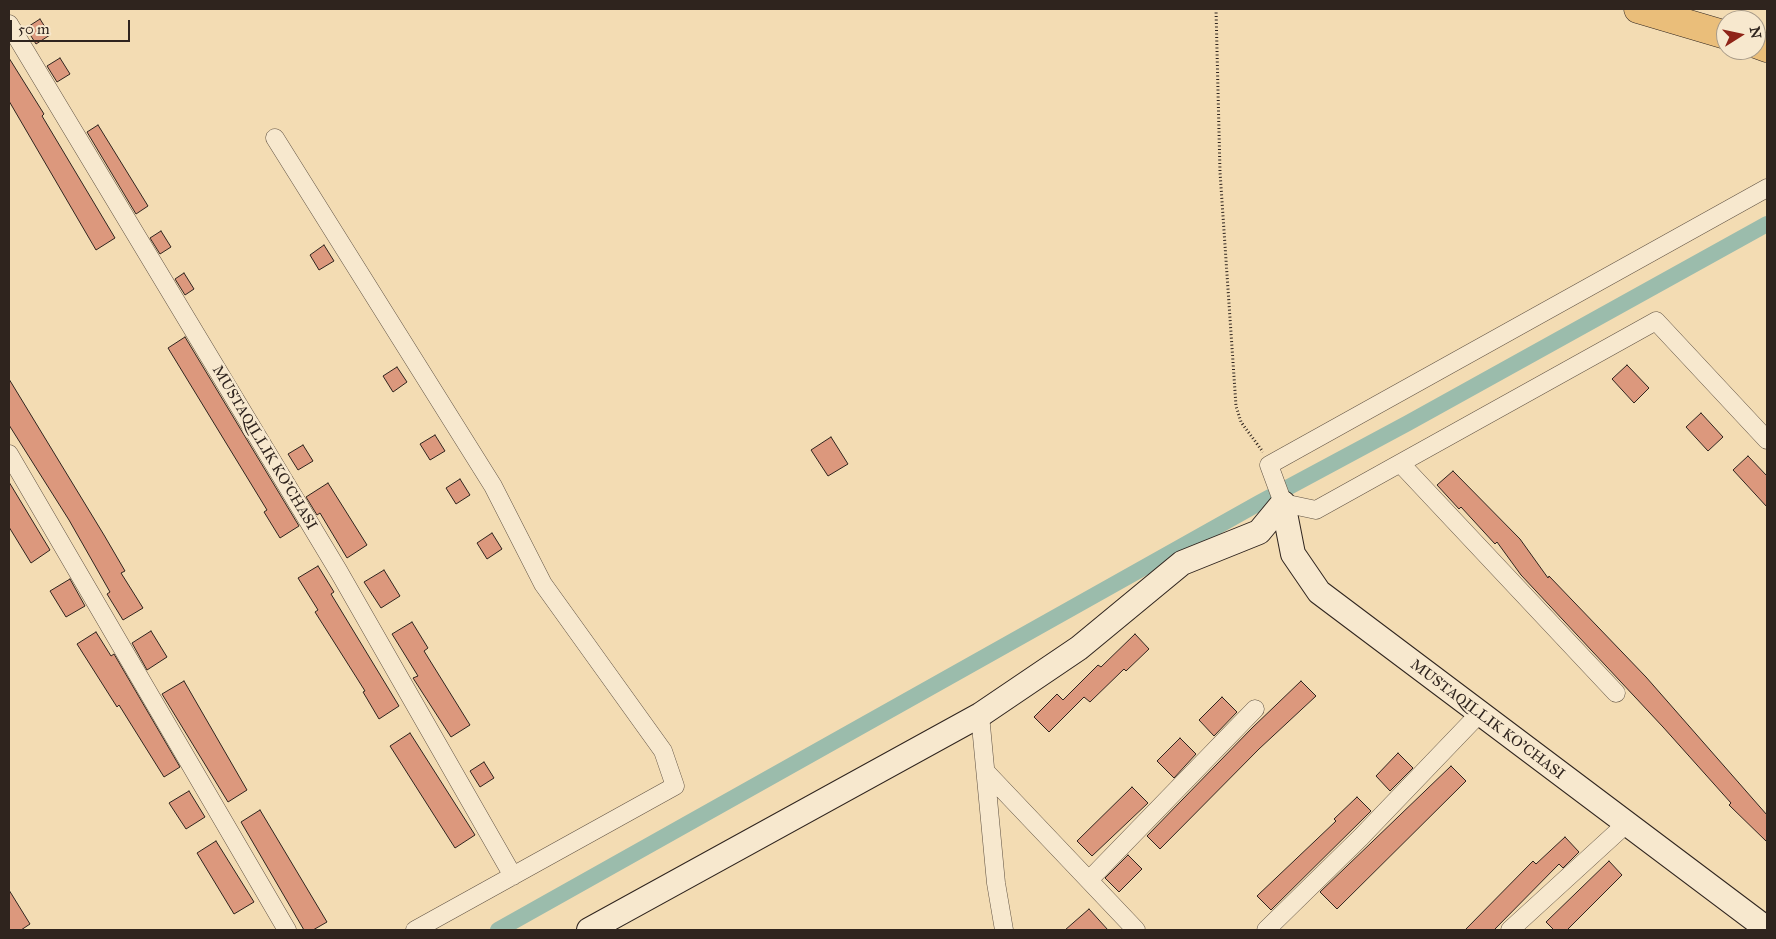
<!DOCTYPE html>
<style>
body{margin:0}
#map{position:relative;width:1776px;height:939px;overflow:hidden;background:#f3dcb3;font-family:"IM FELL Great Primer",serif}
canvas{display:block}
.frame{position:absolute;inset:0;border:10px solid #2f241e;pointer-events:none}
.north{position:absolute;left:1716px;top:10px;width:50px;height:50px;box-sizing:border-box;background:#f7e8ce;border:1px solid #a79a88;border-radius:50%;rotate:80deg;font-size:14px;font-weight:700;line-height:20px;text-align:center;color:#2f241e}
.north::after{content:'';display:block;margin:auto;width:18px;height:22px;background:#8f2418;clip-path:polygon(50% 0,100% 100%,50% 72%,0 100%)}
.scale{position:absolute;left:10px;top:20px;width:120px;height:22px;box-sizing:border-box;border:2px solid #2f241e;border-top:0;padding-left:6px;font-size:15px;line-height:18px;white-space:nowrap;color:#2f241e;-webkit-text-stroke:4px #f7e8ce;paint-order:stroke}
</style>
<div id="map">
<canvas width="1776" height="939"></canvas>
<div class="frame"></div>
<div class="north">N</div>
<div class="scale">50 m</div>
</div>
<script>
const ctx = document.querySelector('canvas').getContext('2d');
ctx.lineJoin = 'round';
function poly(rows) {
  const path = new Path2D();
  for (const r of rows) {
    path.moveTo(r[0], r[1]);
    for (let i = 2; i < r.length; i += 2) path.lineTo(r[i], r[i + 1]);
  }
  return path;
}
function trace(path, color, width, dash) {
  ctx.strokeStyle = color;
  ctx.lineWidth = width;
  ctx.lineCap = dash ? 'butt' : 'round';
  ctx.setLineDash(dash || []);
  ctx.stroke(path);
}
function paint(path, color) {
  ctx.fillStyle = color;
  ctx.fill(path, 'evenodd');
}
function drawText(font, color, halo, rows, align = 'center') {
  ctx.font = font + ' "IM FELL Great Primer",serif';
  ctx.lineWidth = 5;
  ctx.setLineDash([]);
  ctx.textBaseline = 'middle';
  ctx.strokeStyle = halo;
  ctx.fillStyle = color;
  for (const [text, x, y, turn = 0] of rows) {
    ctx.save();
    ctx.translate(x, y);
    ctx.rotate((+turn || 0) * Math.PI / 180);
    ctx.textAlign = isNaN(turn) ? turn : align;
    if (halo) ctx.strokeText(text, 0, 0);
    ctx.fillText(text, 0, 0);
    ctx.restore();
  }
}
trace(poly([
 [498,930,1259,503,1408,423,1767,224]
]), '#9bbcac', 16);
const building = poly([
 [40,19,50,35,36,44,26,28,40,19],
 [9,58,44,114,42,116,115,238,96,250,9,101,9,58],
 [60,58,70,74,57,82,47,66,60,58],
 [98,125,148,206,136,214,87,132,98,125],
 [161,231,171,247,160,254,150,238,161,231],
 [324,245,334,261,319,270,310,255,324,245],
 [184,273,194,289,185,295,175,279,184,273],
 [185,337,299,526,280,538,264,512,267,510,168,348,185,337],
 [1627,365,1649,388,1634,403,1612,379,1627,365],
 [397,367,407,382,393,392,383,376,397,367],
 [9,379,104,535,125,571,121,573,143,608,123,620,107,594,110,592,69,520,9,425,9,379],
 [1701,413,1723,437,1708,451,1686,427,1701,413],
 [435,435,445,451,430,460,420,444,435,435],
 [831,437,848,464,828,476,811,450,831,437],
 [303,445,313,461,298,470,288,454,303,445],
 [1748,456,1767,476,1767,507,1733,470,1748,456],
 [1453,471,1520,539,1548,578,1549,576,1646,677,1767,815,1767,842,1729,805,1731,803,1663,727,1521,575,1497,542,1495,544,1461,507,1459,509,1437,485,1453,471],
 [460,479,470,495,456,504,446,488,460,479],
 [9,482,50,550,31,563,9,527,9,482],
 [328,483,367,545,347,558,320,513,317,515,306,497,328,483],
 [492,533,502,549,487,559,477,543,492,533],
 [318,566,334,592,331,594,399,706,379,719,363,692,365,691,315,612,318,610,298,578,318,566],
 [384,570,400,596,381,608,364,582,384,570],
 [70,579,85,606,66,617,50,591,70,579],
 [412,622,428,648,424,651,470,725,451,737,413,678,418,676,392,634,412,622],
 [151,631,167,657,147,670,132,643,151,631],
 [96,632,111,656,114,654,180,767,164,777,119,705,117,707,77,644,96,632],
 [1135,634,1149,649,1126,671,1124,669,1090,702,1084,697,1049,732,1034,717,1057,694,1063,700,1098,665,1101,667,1135,634],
 [184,681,247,790,228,802,162,694,184,681],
 [1301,681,1316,696,1259,749,1160,849,1147,836,1252,728,1301,681],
 [1222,697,1237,712,1214,736,1199,720,1222,697],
 [410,733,475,835,455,848,390,746,410,733],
 [1180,738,1196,754,1174,778,1157,761,1180,738],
 [1398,753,1413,768,1390,791,1376,776,1398,753],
 [484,762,494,778,480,787,470,771,484,762],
 [1451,766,1466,781,1337,909,1320,892,1451,766],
 [1132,787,1148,803,1092,856,1077,841,1132,787],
 [189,791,205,817,186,829,169,803,189,791],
 [1357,797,1371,811,1271,910,1257,896,1336,821,1334,819,1357,797],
 [260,810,327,922,313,930,304,930,241,822,260,810],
 [1565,837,1579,852,1563,868,1559,864,1494,930,1465,930,1533,861,1536,864,1565,837],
 [216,841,254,902,234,914,197,853,216,841],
 [1128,855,1142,869,1119,892,1105,878,1128,855],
 [1609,861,1622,875,1567,930,1554,930,1546,922,1609,861],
 [9,890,30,924,21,930,9,930,9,890],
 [1089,909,1108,930,1065,930,1089,909]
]);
paint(building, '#dc987d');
trace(building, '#2f241e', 1);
const street = poly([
 [9,24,339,572,513,876],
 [275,138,493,486,543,584,663,751,675,786,415,930],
 [1767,188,1269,465,1283,503,1316,510,1656,321,1767,440],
 [9,454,287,930],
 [1401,464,1616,693],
 [980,715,996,883,1004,930],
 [986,772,1136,930],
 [1089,880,1255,709],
 [1266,930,1361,837,1479,714],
 [1510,930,1626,824]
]);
const secondary = poly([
 [1283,503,1293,554,1319,592,1767,929],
 [589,930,980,715,1079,648,1182,563,1259,532,1283,503]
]);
const primary = poly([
 [1638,9,1726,35],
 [1756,44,1767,48]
]);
trace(street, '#605243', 19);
trace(secondary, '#2f241e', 26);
trace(primary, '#2f241e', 29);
trace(poly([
 [1216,9,1220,172,1236,406,1241,422,1263,452]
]), '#2f241e', 3, [1, 2.5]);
trace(street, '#f7e8ce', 18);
trace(secondary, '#f7e8ce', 24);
trace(primary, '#eabe7a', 28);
drawText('15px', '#2f241e', '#f7e8ce', [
 ["MUSTAQILLIK KO'CHASI",264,448,59],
 ["MUSTAQILLIK KO'CHASI",1487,720,37]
]);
</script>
